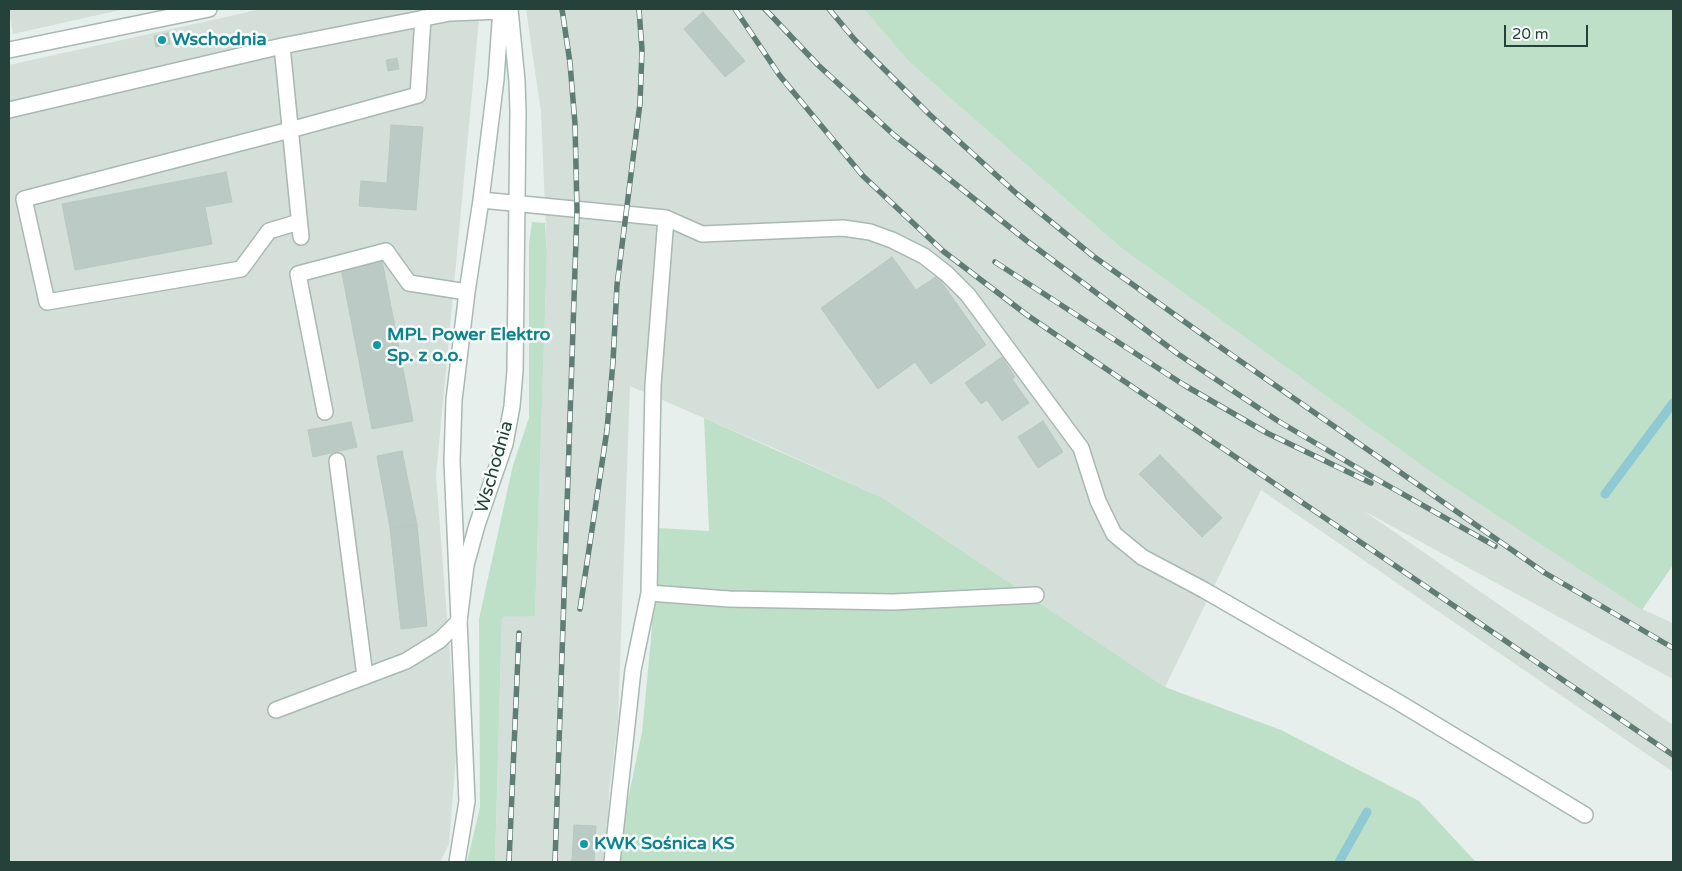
<!DOCTYPE html>
<meta charset="utf-8">
<style>
body{margin:0}
#map{position:relative;width:1682px;height:871px;overflow:hidden;background:#e6efeb;font-family:"Varela Round",sans-serif}
canvas{display:block}
.frame{position:absolute;inset:0;border:10px solid #24423a;pointer-events:none}
.scale{position:absolute;left:1504px;top:25px;width:84px;height:22px;box-sizing:border-box;border:2px solid #24423a;border-top:0;padding-left:6px;font-size:15px;line-height:18px;white-space:nowrap;color:#24423a;-webkit-text-stroke:4px #f7fbf9;paint-order:stroke}
</style>
<div id="map">
<canvas width="1682" height="871"></canvas>
<div class="frame"></div>
<div class="scale">20 m</div>
</div>
<script>
const ctx = document.querySelector('canvas').getContext('2d');
ctx.lineJoin = 'round';
function paint(path, color) {
  ctx.fillStyle = color;
  ctx.fill(path, 'evenodd');
}
function poly(rows) {
  const path = new Path2D();
  for (const r of rows) {
    path.moveTo(r[0], r[1]);
    for (let i = 2; i < r.length; i += 2) path.lineTo(r[i], r[i + 1]);
  }
  return path;
}
function trace(path, color, width, dash) {
  ctx.strokeStyle = color;
  ctx.lineWidth = width;
  ctx.lineCap = dash ? 'butt' : 'round';
  ctx.setLineDash(dash || []);
  ctx.stroke(path);
}
function drawText(font, color, halo, rows, align = 'center') {
  ctx.font = font + ' "Varela Round",sans-serif';
  ctx.lineWidth = 5;
  ctx.setLineDash([]);
  ctx.textBaseline = 'middle';
  ctx.strokeStyle = halo;
  ctx.fillStyle = color;
  for (const [text, x, y, turn = 0] of rows) {
    ctx.save();
    ctx.translate(x, y);
    ctx.rotate((+turn || 0) * Math.PI / 180);
    ctx.textAlign = isNaN(turn) ? turn : align;
    if (halo) ctx.strokeText(text, 0, 0);
    ctx.fillText(text, 0, 0);
    ctx.restore();
  }
}
paint(poly([
 [9,9,125,9,13,34],
 [262,9,480,9,436,476,457,744,449,844,440,862,9,862,9,65],
 [526,9,864,9,908,61,1120,247,1435,475,1642,609,1673,623,1673,679,1364,511,1673,725,1673,772,1261,490,1165,687,883,498,771,447,630,386,618,720,609,794,607,862,495,862,502,617,535,615,547,253,541,112]
]), '#d4dfda');
paint(poly([
 [864,9,1673,9,1673,565,1642,610,1435,475,1120,247,908,61],
 [532,222,545,223,547,253,535,616,502,617,495,862,467,862,480,807,479,619,513,465,529,418,529,244],
 [704,418,883,498,1165,687,1281,730,1419,801,1476,862,615,862,642,732,651,639,658,528,709,531]
]), '#bfe0c8');
trace(poly([
 [1605,494,1673,403],
 [1339,862,1367,812]
]), '#8ec9d4', 9);
const building = poly([
 [703,12,745,61,725,77,684,29,703,12],
 [168,33,170,44,156,47,154,36,168,33],
 [397,58,399,69,388,71,386,60,397,58],
 [391,125,423,127,416,210,359,206,361,181,387,183,391,125],
 [226,172,232,202,205,207,212,244,75,270,62,204,226,172],
 [892,257,916,290,937,276,986,345,931,384,915,362,878,389,821,308,892,257],
 [382,260,413,421,372,429,341,268,382,260],
 [1002,357,1015,377,1012,379,1029,403,1002,421,987,400,981,404,965,383,1002,357],
 [1043,421,1063,452,1038,468,1018,437,1043,421],
 [351,422,357,447,313,457,308,430,351,422],
 [402,451,417,525,390,528,377,456,402,451],
 [1160,455,1222,518,1202,537,1139,474,1160,455],
 [417,525,427,626,401,629,390,528,417,525],
 [574,825,596,826,594,862,572,862,574,825]
]);
paint(building, '#bbcac4');
trace(building, '#b8c9c2', 1);
const service = poly([
 [9,50,209,9],
 [9,110,282,46],
 [481,200,666,218,702,234,843,228,870,232,892,240,924,256,947,274,968,295,1081,448,1098,501,1114,534,1142,557,1204,590,1398,702,1585,815],
 [299,222,269,231,241,269,47,302,24,199,290,130,418,95,423,18],
 [301,237,282,46,450,13,501,11],
 [325,412,298,274,386,251,409,283,467,292],
 [337,461,365,676],
 [649,593,729,599,893,602,1036,595],
 [276,710,406,661,440,640,459,621,452,461,454,400,467,292,481,200,496,79,501,9],
 [612,862,633,670,649,593,653,385,666,218]
]);
const minor = poly([
 [457,862,467,801,459,621,466,565,477,525,505,444,512,406,515,371,518,112,517,81,510,9]
]);
trace(service, '#a8b8b2', 18);
trace(minor, '#a8b8b2', 18);
trace(service, '#fff', 15);
trace(minor, '#fff', 15);
const rail = poly([
 [735,9,780,76,863,176,943,251,1027,315,1673,755],
 [765,9,818,65,894,135,1027,241,1178,354,1278,421,1378,480,1495,546],
 [829,9,855,40,929,114,1017,194,1093,256,1210,340,1545,573,1673,648],
 [995,262,1184,385,1267,433,1371,483],
 [580,609,607,430,613,362,617,285,640,103,642,50,639,9],
 [509,862,519,633],
 [555,862,577,210,575,124,570,63,562,9]
]);
trace(rail, '#5f7d75', 5.5);
trace(rail, '#f7fbf9', 4, [11]);
for (const [x, y, r, color] of [
 [162,40,5,"#0f9aa8"],
 [377,345,5,"#0f9aa8"],
 [584,844,5,"#0f9aa8"]
]) {
  const dot = new Path2D();
  dot.arc(x, y, r, 0, 2 * Math.PI);
  ctx.fillStyle = color;
  ctx.fill(dot);
  trace(dot, '#f7fbf9', 2);
}
drawText('bold 18px', '#0d838f', '#f7fbf9', [
 ["Wschodnia",172,40],
 ["MPL Power Elektro",387,335],
 ["Sp. z o.o.",387,356],
 ["KWK Sośnica KS",594,844]
], 'left');
drawText('18px', '#24423a', '#f7fbf9', [
 ["Wschodnia",495,467,-74]
]);
</script>
